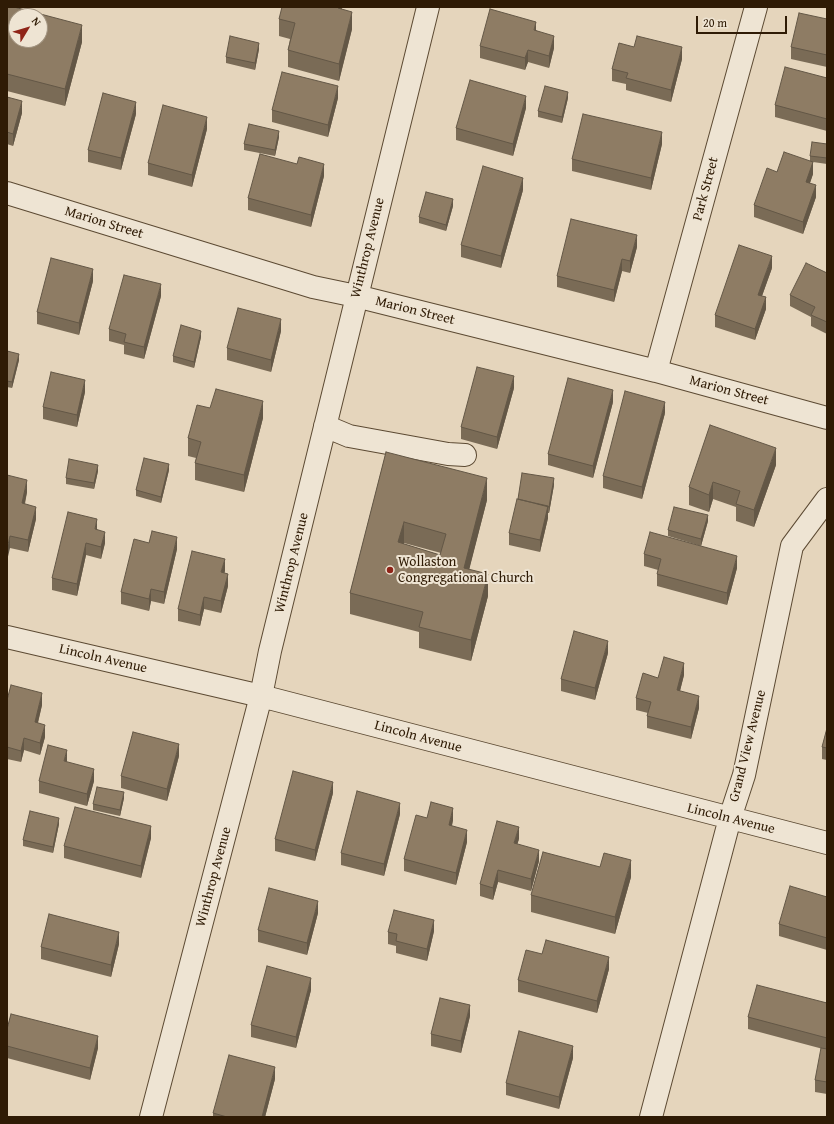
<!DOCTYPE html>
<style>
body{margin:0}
#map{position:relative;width:834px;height:1124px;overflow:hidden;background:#e5d5bc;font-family:"Gentium Book Plus",serif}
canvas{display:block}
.frame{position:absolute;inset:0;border:8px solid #2f1b05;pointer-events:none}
.north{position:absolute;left:8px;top:8px;width:40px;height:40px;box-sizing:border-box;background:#eee4d3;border:1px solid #a29481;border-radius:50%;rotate:52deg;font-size:11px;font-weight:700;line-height:16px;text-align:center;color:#2f1b05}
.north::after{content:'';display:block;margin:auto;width:14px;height:18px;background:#8f2418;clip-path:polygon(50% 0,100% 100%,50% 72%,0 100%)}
.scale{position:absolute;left:696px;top:16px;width:91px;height:18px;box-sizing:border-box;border:2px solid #2f1b05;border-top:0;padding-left:5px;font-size:12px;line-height:14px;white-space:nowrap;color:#2f1b05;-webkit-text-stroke:3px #eee4d3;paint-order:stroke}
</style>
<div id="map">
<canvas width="834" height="1124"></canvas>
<div class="frame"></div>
<div class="north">N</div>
<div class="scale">20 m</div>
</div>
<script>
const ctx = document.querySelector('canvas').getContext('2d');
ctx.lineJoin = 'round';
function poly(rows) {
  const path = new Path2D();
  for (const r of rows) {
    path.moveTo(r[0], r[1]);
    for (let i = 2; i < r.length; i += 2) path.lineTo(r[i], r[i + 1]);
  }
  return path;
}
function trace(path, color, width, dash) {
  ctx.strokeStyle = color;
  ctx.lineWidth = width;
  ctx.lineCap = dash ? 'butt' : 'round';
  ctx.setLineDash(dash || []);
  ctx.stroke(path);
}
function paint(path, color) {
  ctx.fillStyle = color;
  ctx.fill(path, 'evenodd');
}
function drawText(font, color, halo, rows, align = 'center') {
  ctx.font = font + ' "Gentium Book Plus",serif';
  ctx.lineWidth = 4;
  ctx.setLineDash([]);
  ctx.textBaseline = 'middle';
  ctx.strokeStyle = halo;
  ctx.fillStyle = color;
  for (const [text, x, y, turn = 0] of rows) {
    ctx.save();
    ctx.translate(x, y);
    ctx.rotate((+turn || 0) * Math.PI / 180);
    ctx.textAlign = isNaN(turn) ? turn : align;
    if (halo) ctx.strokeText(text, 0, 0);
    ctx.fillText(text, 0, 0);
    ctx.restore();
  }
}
const minor = poly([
 [7,193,313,287,356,296,656,371,827,418],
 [656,371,756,7],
 [325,426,349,436,448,454,465,455],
 [7,637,261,696,827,843],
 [151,1117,261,696,270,651,428,7],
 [651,1117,730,818,744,775,792,546,827,499]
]);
trace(minor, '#5c4a33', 24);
trace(minor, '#eee4d3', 22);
paint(poly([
 [7,7,82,42,65,106,7,91],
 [342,7,342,9,352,29,339,81,288,67,288,50,290,39,279,36,279,19],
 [827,19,827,67,791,59,791,47],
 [536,30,554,48,549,68,528,62,525,70,480,58,480,46],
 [259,49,255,70,226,63,226,57],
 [682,59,671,102,626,90,626,84,612,81,612,69],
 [827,78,827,131,775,117,775,105],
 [7,97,22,113,13,146,7,144],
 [338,98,328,137,272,122,272,110],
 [568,98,562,123,538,117,538,111],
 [526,108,513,156,456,140,456,128],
 [136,114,121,170,88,162,88,150],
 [207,129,192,187,148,175,148,163],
 [279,137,275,156,244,150,244,144],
 [662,144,651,190,572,171,572,159],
 [827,144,827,164,813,162,813,174,810,183,816,197,803,234,754,217,754,205,777,172,810,161,810,156],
 [324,176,311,227,248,210,248,198],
 [523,190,501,268,461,257,461,245],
 [453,206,446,231,419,223,419,217],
 [637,247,630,273,622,271,614,302,557,287,557,276],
 [772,268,762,296,766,309,755,340,715,327,715,315],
 [827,273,827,334,811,326,811,317,790,306,790,295],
 [93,281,79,335,37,324,37,312],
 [161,296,144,359,124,354,124,345,109,341,109,329],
 [281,331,271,372,227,360,227,348],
 [201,337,194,368,173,362,173,356],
 [7,351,19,360,12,388,7,387],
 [514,388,497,449,461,439,461,427],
 [85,392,77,427,43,419,43,407],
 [613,402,593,478,548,465,548,454],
 [210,408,263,418,244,492,195,480,195,463,196,458,188,456,188,438],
 [665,413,642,499,603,488,603,476],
 [386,452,487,500,469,569,488,596,471,661,419,648,419,632,350,614,350,593],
 [404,543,441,553,440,555,404,544],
 [776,465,754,527,736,521,736,507,713,499,709,512,689,505,689,487],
 [169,470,161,503,136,496,136,490],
 [98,471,94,489,66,484,66,478],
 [7,475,27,492,25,504,36,519,28,552,10,548],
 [554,485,549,513,548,513,548,518,540,552,509,545,509,533],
 [708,521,701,546,668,536,668,530],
 [97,529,105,543,101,559,86,555,77,596,52,590,52,578],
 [149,543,177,549,164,604,151,601,149,611,121,604,121,592],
 [644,554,737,568,727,605,657,586,657,574,658,570,644,566],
 [225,571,224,573,228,586,221,613,204,609,200,626,178,621,178,609],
 [608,653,595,700,561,691,561,679],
 [684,675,680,691,699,708,691,739,647,728,647,716,648,713,636,710,636,698,658,678],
 [7,700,42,705,38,723,45,737,40,755,24,750,21,762,7,759],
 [827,728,827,760,822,759,822,747],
 [179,756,167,801,121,788,121,776],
 [39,781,94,781,87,806,39,793],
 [333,793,315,861,275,851,275,839],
 [124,798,120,816,93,810,93,804],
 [400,814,384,876,341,865,341,853],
 [427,818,453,820,452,826,467,842,456,885,404,871,404,859],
 [59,824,53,853,23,846,23,840],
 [151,838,141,878,64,858,64,846],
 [519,839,517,844,539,861,531,891,498,882,493,900,480,896,480,884],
 [631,877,615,934,531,912,531,895],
 [827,897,827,950,779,936,779,924],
 [318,913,307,955,258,942,258,930],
 [434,931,427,961,396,953,396,946,388,944,388,932],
 [119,944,111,977,41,959,41,947],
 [542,954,609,969,597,1013,518,992,518,980],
 [311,990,296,1048,251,1037,251,1025],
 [827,1003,827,1094,815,1092,815,1080,823,1049,748,1029,748,1017],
 [470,1016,461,1053,431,1046,431,1034],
 [7,1029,98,1048,90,1080,7,1058],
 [573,1058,559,1109,506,1095,506,1083],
 [275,1079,265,1117,213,1117,213,1113]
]), '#7a6b56');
paint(poly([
 [352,12,352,29,339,81,339,64],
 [536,22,536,34,534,30],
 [82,25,82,42,65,106,65,89],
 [554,36,554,48,549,68,549,56],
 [259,43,259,49,255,70,255,63],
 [682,47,682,59,671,102,671,90],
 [528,50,528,62,525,70,525,58],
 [338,86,338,98,328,137,328,125],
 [568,92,568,98,562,123,562,117],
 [526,96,526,108,513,156,513,144],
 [22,101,22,113,13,146,13,134],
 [136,102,136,114,121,170,121,158],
 [207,117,207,129,192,187,192,175],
 [279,131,279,137,275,156,275,150],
 [662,132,662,144,651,190,651,178],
 [813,162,813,174,806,194,806,182],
 [324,164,324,176,311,227,311,215],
 [523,178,523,190,501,268,501,256],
 [816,185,816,197,803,234,803,222],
 [453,199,453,206,446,231,446,225],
 [637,235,637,247,630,273,630,261],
 [772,256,772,268,758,307,758,295],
 [622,259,622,271,614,302,614,290],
 [93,269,93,281,79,335,79,323],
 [161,284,161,296,144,359,144,347],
 [766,297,766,309,755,340,755,329],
 [281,319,281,331,271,372,271,360],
 [201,331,201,337,194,368,194,362],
 [19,354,19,360,12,388,12,382],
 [514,376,514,388,497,449,497,437],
 [85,380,85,392,77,427,77,415],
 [613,390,613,402,593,478,593,466],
 [263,401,263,418,244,492,244,475],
 [665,402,665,413,642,499,642,487],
 [776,448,776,465,754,527,754,510],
 [169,464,169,470,161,503,161,497],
 [98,465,98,471,94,489,94,483],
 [487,478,487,500,464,590,464,568],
 [554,478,554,485,549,513,549,507],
 [27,480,27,492,22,515,22,503],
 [713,482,713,499,709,512,709,495],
 [548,506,548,518,540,552,540,540],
 [36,507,36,519,28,552,28,540],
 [708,515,708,521,701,546,701,539],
 [97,519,97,531,95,529],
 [404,522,404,543,398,563,398,542],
 [105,532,105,543,101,559,101,547],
 [10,536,10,548,7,561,7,549],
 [177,537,177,549,164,604,164,592],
 [86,543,86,555,77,596,77,584],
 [737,556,737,568,727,605,727,593],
 [225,559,225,571,221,584,221,572],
 [228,574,228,586,221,613,221,601],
 [488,574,488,596,471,661,471,640],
 [151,589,151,601,149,611,149,599],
 [204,597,204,609,200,626,200,615],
 [608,641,608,653,595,700,595,688],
 [684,663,684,675,677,702,677,690],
 [42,693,42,705,35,734,35,722],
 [699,696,699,708,691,739,691,727],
 [45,725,45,737,40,755,40,743],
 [24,738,24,750,21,762,21,751],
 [179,744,179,756,167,801,167,789],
 [67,750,67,762,64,761],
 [94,769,94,781,87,806,87,794],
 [333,782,333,793,315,861,315,850],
 [124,792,124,798,120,816,120,810],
 [400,803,400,814,384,876,384,864],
 [453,808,453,820,449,837,449,825],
 [59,818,59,824,53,853,53,847],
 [151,826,151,838,141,878,141,866],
 [519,827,519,839,514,855,514,843],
 [467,830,467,842,456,885,456,873],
 [539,850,539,861,531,891,531,879],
 [631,860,631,877,615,934,615,917],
 [498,870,498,882,493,900,493,888],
 [318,901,318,913,307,955,307,943],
 [434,920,434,931,427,961,427,949],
 [119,932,119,944,111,977,111,965],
 [609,957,609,969,597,1013,597,1001],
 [311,978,311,990,296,1048,296,1037],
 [470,1005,470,1016,461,1053,461,1041],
 [98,1036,98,1048,90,1080,90,1068],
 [573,1046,573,1058,559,1109,559,1097],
 [275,1067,275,1079,265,1117,262,1117]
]), '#635746');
const building = poly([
 [7,7,14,7,82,25,65,89,7,74,7,7],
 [16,16,40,16,40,40,16,40,16,16],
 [282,7,338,7,338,8,352,12,339,64,288,50,295,23,279,19,282,7],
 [490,9,536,22,534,30,554,36,549,56,528,50,525,58,480,46,490,9],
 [799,13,827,19,827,55,791,47,799,13],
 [230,36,259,43,255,63,226,57,230,36],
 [637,36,682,47,671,90,626,78,628,73,612,69,619,43,634,47,637,36],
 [785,67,827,78,827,119,775,105,785,67],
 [282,72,338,86,328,125,272,110,282,72],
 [470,80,526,96,513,144,456,128,470,80],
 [545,86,568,92,562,117,538,111,545,86],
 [103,93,136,102,121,158,88,150,103,93],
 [7,97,22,101,13,134,7,132,7,97],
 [163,105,207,117,192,175,148,163,163,105],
 [583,114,662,132,651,178,572,159,583,114],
 [249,124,279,131,275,150,244,144,249,124],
 [812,142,827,144,827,158,810,156,812,142],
 [784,152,813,162,806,182,816,185,803,222,754,205,767,168,777,172,784,152],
 [260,154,297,164,299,157,324,164,311,215,248,198,260,154],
 [483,166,523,178,501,256,461,245,483,166],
 [426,192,453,199,446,225,419,217,426,192],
 [571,219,637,235,630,261,622,259,614,290,557,276,571,219],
 [739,245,772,256,758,295,766,297,755,329,715,315,739,245],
 [51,258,93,269,79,323,37,312,51,258],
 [806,263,827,273,827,322,811,315,815,307,790,295,806,263],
 [124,275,161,284,144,347,124,342,126,334,109,329,124,275],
 [238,308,281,319,271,360,227,348,238,308],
 [181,325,201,331,194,362,173,356,181,325],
 [7,351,19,354,12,382,7,381,7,351],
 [477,367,514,376,497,437,461,427,477,367],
 [51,372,85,380,77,415,43,407,51,372],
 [568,378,613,390,593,466,548,454,568,378],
 [216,389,263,401,244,475,195,463,201,442,188,438,197,405,210,408,216,389],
 [625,391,665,402,642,487,603,476,625,391],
 [710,425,776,448,754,510,736,504,740,491,713,482,709,495,689,487,710,425],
 [386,452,487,478,464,568,488,574,471,640,419,627,423,612,350,593,386,452],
 [404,522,446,534,440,555,398,542,404,522],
 [144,458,169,464,161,497,136,490,144,458],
 [69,459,98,465,94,483,66,478,69,459],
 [522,473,554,478,549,507,518,499,522,473],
 [7,475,27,480,22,503,36,507,28,540,10,536,7,549,7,475],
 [517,499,548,506,540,540,509,533,517,499],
 [674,507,708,515,701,539,668,530,674,507],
 [68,512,97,519,95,529,105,532,101,547,86,543,77,584,52,578,68,512],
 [152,531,177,537,164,592,151,589,149,599,121,592,134,539,149,543,152,531],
 [650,532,737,556,727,593,657,574,661,559,644,554,650,532],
 [192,551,225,559,221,572,228,574,221,601,204,597,200,615,178,609,192,551],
 [574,631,608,641,595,688,561,679,574,631],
 [664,657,684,663,677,690,699,696,691,727,647,716,651,702,636,698,643,673,658,678,664,657],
 [11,685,42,693,35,722,45,725,40,743,24,738,21,751,7,747,7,700,11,685],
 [827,728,827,748,822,747,827,728],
 [133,732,179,744,167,789,121,776,133,732],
 [48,745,67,750,64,761,94,769,87,794,39,781,48,745],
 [293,771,333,782,315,850,275,839,293,771],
 [97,787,124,792,120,810,93,804,97,787],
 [357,791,400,803,384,864,341,853,357,791],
 [431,802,453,808,449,825,467,830,456,873,404,859,416,815,427,818,431,802],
 [75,807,151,826,141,866,64,846,75,807],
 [30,811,59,818,53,847,23,840,30,811],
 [497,821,519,827,514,843,539,850,531,879,498,870,493,888,480,884,497,821],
 [543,852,600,867,604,853,631,860,615,917,531,895,543,852],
 [790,886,827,897,827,938,779,924,790,886],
 [269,888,318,901,307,943,258,930,269,888],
 [394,910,434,920,427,949,396,941,397,934,388,932,394,910],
 [49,914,119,932,111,965,41,947,49,914],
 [546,940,609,957,597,1001,518,980,526,950,542,954,546,940],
 [267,966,311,978,296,1037,251,1025,267,966],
 [757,985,827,1003,827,1038,748,1017,757,985],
 [440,998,470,1005,461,1041,431,1034,440,998],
 [11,1014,98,1036,90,1068,7,1046,7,1029,11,1014],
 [519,1031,573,1046,559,1097,506,1083,519,1031],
 [821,1048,827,1049,827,1082,815,1080,821,1048],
 [229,1055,275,1067,262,1117,227,1117,213,1113,229,1055]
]);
paint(building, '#8e7c64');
trace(building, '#635746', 1);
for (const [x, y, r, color] of [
 [390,570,4,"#8f2418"]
]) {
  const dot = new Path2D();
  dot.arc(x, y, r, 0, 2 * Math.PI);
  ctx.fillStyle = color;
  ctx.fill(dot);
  trace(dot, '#eee4d3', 1.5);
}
drawText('14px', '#2f1b05', '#eee4d3', [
 ["Park Street",706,189,-75],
 ["Marion Street",104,223,17],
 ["Winthrop Avenue",368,248,-76],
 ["Marion Street",415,311,14],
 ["Marion Street",729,391,15],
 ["Winthrop Avenue",292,563,-76],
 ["Lincoln Avenue",103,659,13],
 ["Lincoln Avenue",418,737,15],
 ["Grand View Avenue",748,746,-76],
 ["Lincoln Avenue",731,819,14],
 ["Winthrop Avenue",214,877,-75]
]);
drawText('14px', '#2f1b05', '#eee4d3', [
 ["Wollaston",398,562],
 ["Congregational Church",398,578]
], 'left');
</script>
